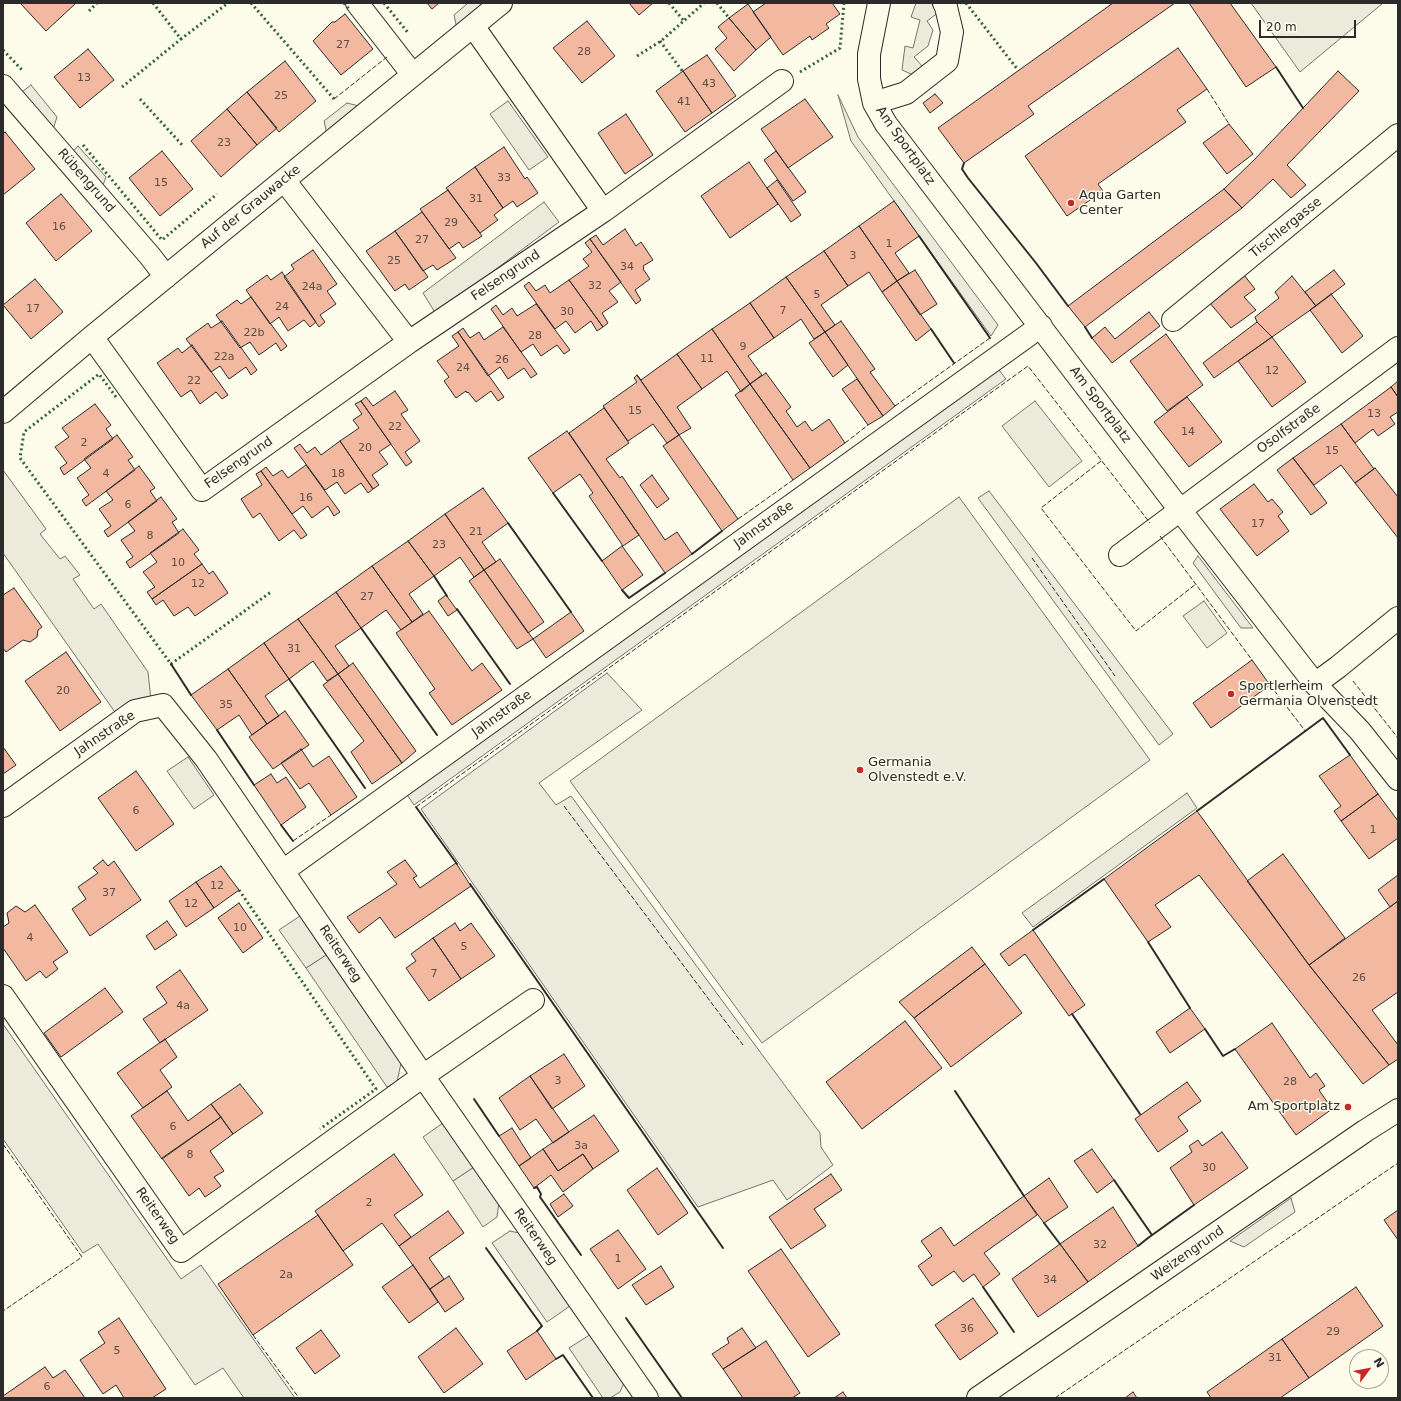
<!DOCTYPE html>
<meta charset="utf-8">
<style>
body{margin:0}
#map{position:relative;width:1401px;height:1401px;overflow:hidden;background:#fdfbea;font-family:"DejaVu Sans",sans-serif}
canvas{display:block}
.frame{position:absolute;inset:0;border:4px solid #2b2b2b;pointer-events:none}
.north{position:absolute;left:1349px;top:1349px;width:40px;height:40px;box-sizing:border-box;background:#fdfbea;border:1px solid #a9a89e;border-radius:50%;rotate:58deg;font-size:11px;font-weight:700;line-height:16px;text-align:center;color:#2b2b2b}
.north::after{content:'';display:block;margin:auto;width:14px;height:18px;background:#c62828;clip-path:polygon(50% 0,100% 100%,50% 72%,0 100%)}
.scale{position:absolute;left:1259px;top:20px;width:97px;height:18px;box-sizing:border-box;border:2px solid #2b2b2b;border-top:0;padding-left:5px;font-size:12px;line-height:14px;white-space:nowrap;color:#2b2b2b;-webkit-text-stroke:3px #fdfbea;paint-order:stroke}
</style>
<div id="map">
<canvas width="1401" height="1401"></canvas>
<div class="frame"></div>
<div class="north">N</div>
<div class="scale">20 m</div>
</div>
<script>
const ctx = document.querySelector('canvas').getContext('2d');
ctx.lineJoin = 'round';
function paint(path, color) {
  ctx.fillStyle = color;
  ctx.fill(path, 'evenodd');
}
function poly(rows) {
  const path = new Path2D();
  for (const r of rows) {
    path.moveTo(r[0], r[1]);
    for (let i = 2; i < r.length; i += 2) path.lineTo(r[i], r[i + 1]);
  }
  return path;
}
function trace(path, color, width, dash) {
  ctx.strokeStyle = color;
  ctx.lineWidth = width;
  ctx.lineCap = dash ? 'butt' : 'round';
  ctx.setLineDash(dash || []);
  ctx.stroke(path);
}
function drawText(font, color, halo, rows, align = 'center') {
  ctx.font = font + ' "DejaVu Sans",sans-serif';
  ctx.lineWidth = 3;
  ctx.setLineDash([]);
  ctx.textBaseline = 'middle';
  ctx.strokeStyle = halo;
  ctx.fillStyle = color;
  for (const [text, x, y, turn = 0] of rows) {
    ctx.save();
    ctx.translate(x, y);
    ctx.rotate((+turn || 0) * Math.PI / 180);
    ctx.textAlign = isNaN(turn) ? turn : align;
    if (halo) ctx.strokeText(text, 0, 0);
    ctx.fillText(text, 0, 0);
    ctx.restore();
  }
}
const green = poly([
 [916,3,931,3,939,12,927,21,933,30,928,46,914,57,924,68,911,74,902,70,905,46,913,48,920,20,911,17,916,3],
 [1251,3,1383,3,1300,72,1251,3],
 [838,95,858,137,998,325,991,336,851,141,838,95],
 [1035,401,1082,461,1049,487,1002,426,1035,401],
 [3,470,46,529,40,534,60,559,65,556,80,575,73,579,94,609,101,604,148,672,151,700,117,715,3,553,3,470],
 [989,491,1173,734,1159,745,978,498,989,491],
 [959,497,1150,760,762,1043,570,781,959,497],
 [1204,601,1227,633,1207,648,1183,616,1204,601],
 [607,673,642,710,539,783,556,805,571,796,820,1133,821,1147,833,1165,787,1200,773,1180,698,1207,421,809,607,673],
 [1187,793,1197,808,1033,927,1022,913,1187,793],
 [326,955,401,1063,397,1082,387,1087,306,968,326,955],
 [3,1024,181,1279,201,1265,295,1398,244,1398,223,1368,195,1385,98,1244,83,1253,3,1139,3,1024],
 [474,1167,499,1202,497,1217,483,1227,453,1181,474,1167],
 [510,1231,519,1233,570,1306,547,1322,492,1243,510,1231],
 [591,1334,624,1383,620,1392,610,1398,603,1398,569,1348,591,1334]
]);
paint(green, '#ecebdb');
trace(green, '#74746e', 1);
const parking = poly([
 [468,3,480,3,495,7,459,38,454,15,468,3],
 [31,85,57,117,50,139,14,98,31,85],
 [508,101,548,157,529,170,490,114,508,101],
 [347,103,371,109,329,144,324,121,347,103],
 [78,146,106,177,99,196,66,159,78,146],
 [544,202,559,222,436,314,423,293,544,202],
 [992,361,1006,379,414,805,402,787,992,361],
 [1198,556,1253,628,1241,628,1193,563,1198,556],
 [188,757,214,795,194,809,167,771,188,757],
 [300,916,326,955,306,968,279,930,300,916],
 [443,1123,474,1167,453,1181,423,1137,443,1123],
 [1291,1198,1295,1212,1244,1247,1230,1241,1291,1198]
]);
paint(parking, '#eceadb');
trace(parking, '#74746e', 1);
const building = poly([
 [20,3,76,3,46,31,20,3],
 [427,3,439,3,432,9,427,3],
 [629,3,653,3,639,15,629,3],
 [766,3,832,3,840,14,826,24,829,28,812,40,810,36,783,55,753,12,766,3],
 [1113,3,1175,3,1028,106,1034,114,964,163,938,128,1113,3],
 [1189,3,1230,3,1276,67,1246,87,1189,3],
 [748,4,771,37,756,50,729,18,748,4],
 [345,14,373,49,341,75,313,41,332,22,335,22,345,14],
 [729,18,756,50,734,71,715,49,727,38,718,27,729,18],
 [587,21,615,56,582,83,553,48,587,21],
 [1178,48,1207,89,1177,110,1186,122,1098,184,1103,191,1067,216,1025,156,1178,48],
 [88,49,114,80,80,108,54,77,88,49],
 [707,55,736,96,712,113,683,71,707,55],
 [285,61,316,101,279,132,247,92,285,61],
 [683,71,712,113,685,132,656,91,683,71],
 [1338,71,1359,91,1287,165,1306,185,1291,198,1273,179,1242,208,1224,189,1254,160,1338,71],
 [247,92,277,128,257,145,227,109,247,92],
 [935,94,943,103,930,113,923,103,935,94],
 [805,99,833,137,788,168,761,129,805,99],
 [227,109,257,145,221,177,191,141,227,109],
 [626,114,653,155,625,174,598,133,626,114],
 [1229,124,1253,154,1227,174,1203,143,1229,124],
 [5,132,35,169,3,195,3,134,5,132],
 [504,147,525,179,527,177,538,193,517,207,513,201,503,208,475,167,504,147],
 [162,151,193,189,160,216,129,178,162,151],
 [776,151,806,192,793,201,764,160,776,151],
 [749,162,778,204,730,238,701,196,749,162],
 [475,167,503,208,494,215,498,220,480,233,446,188,475,167],
 [777,180,801,215,791,222,767,188,777,180],
 [1224,189,1242,208,1085,327,1068,306,1224,189],
 [448,190,482,236,463,248,459,242,449,249,420,209,448,190],
 [61,194,92,231,56,261,26,223,61,194],
 [894,201,919,236,895,253,909,273,897,281,859,226,894,201],
 [422,212,456,258,437,270,433,265,423,271,395,231,422,212],
 [859,226,897,281,882,292,869,272,848,286,824,251,859,226],
 [625,229,636,246,641,242,653,260,643,266,644,268,643,269,650,279,635,290,641,300,636,304,590,239,596,235,603,245,625,229],
 [395,231,428,277,409,290,405,284,395,291,366,251,395,231],
 [590,239,621,282,609,291,618,302,602,313,608,323,603,327,569,280,589,266,583,259,592,252,585,243,590,239],
 [313,250,337,284,327,291,336,304,320,315,325,322,319,327,284,277,294,269,291,265,313,250],
 [824,251,848,286,821,305,835,325,825,332,786,277,824,251],
 [915,270,937,304,920,315,897,281,915,270],
 [1334,270,1345,284,1316,306,1305,292,1334,270],
 [282,272,316,322,310,327,304,320,288,331,279,317,270,324,246,290,267,275,271,280,282,272],
 [1244,275,1255,289,1244,297,1256,310,1231,328,1209,302,1244,275],
 [1292,276,1316,306,1272,337,1257,322,1255,317,1279,298,1275,292,1292,276],
 [786,277,825,332,814,339,801,319,774,338,750,303,786,277],
 [35,279,63,312,31,339,3,305,35,279],
 [569,280,603,327,597,331,591,321,575,333,566,321,555,329,524,286,529,282,536,291,545,285,550,293,569,280],
 [897,281,931,329,916,341,882,292,897,281],
 [1331,294,1363,336,1342,353,1310,310,1331,294],
 [251,297,287,346,281,351,276,343,259,355,250,342,240,348,216,315,237,300,241,304,251,297],
 [750,303,774,338,748,356,762,375,750,384,712,329,750,303],
 [536,304,570,350,564,354,557,345,541,356,533,344,521,352,491,309,496,305,503,315,512,308,517,316,536,304],
 [1149,312,1160,326,1112,363,1092,338,1105,327,1115,339,1149,312],
 [222,321,257,370,251,375,246,367,229,379,220,366,211,372,186,339,208,323,211,328,222,321],
 [841,321,875,369,870,372,895,406,883,416,825,332,841,321],
 [1257,322,1272,337,1214,378,1203,363,1257,322],
 [503,327,537,374,531,378,524,368,508,379,500,367,488,376,458,332,463,328,470,338,479,332,484,340,503,327],
 [712,329,750,384,741,392,727,371,702,389,677,354,712,329],
 [458,332,504,397,498,401,491,391,476,402,468,392,467,393,466,391,456,398,444,381,449,377,437,361,459,346,452,336,458,332],
 [825,332,848,365,833,377,809,343,825,332],
 [1166,334,1203,385,1167,411,1130,361,1166,334],
 [1272,337,1306,382,1272,407,1238,361,1272,337],
 [192,345,228,395,222,399,216,392,200,404,191,390,181,397,157,363,178,348,182,353,192,345],
 [677,354,702,389,677,407,691,428,679,435,637,375,641,380,677,354],
 [766,373,791,407,786,411,797,427,805,421,812,431,829,419,845,443,810,468,750,384,766,373],
 [637,375,679,435,667,443,653,424,628,441,603,406,637,382,634,378,637,375],
 [857,379,883,416,868,425,842,389,857,379],
 [1398,381,1398,397,1391,387,1398,381],
 [750,384,810,468,793,480,735,395,750,384],
 [1391,387,1398,397,1398,412,1390,417,1395,424,1378,436,1373,429,1355,443,1341,424,1391,387],
 [395,391,408,410,401,414,420,441,405,452,412,462,406,466,361,401,366,397,373,406,395,391],
 [1187,397,1222,442,1189,467,1154,422,1187,397],
 [361,401,391,444,379,452,388,464,372,475,379,485,373,489,340,441,359,428,353,420,362,414,355,404,361,401],
 [95,404,111,425,106,429,113,439,64,475,60,468,67,463,55,447,69,437,62,428,95,404],
 [604,408,629,443,606,459,620,478,622,476,665,540,677,532,692,554,665,573,569,433,604,408],
 [1341,424,1374,469,1355,483,1341,465,1314,485,1293,458,1341,424],
 [567,431,639,535,623,546,589,496,593,493,580,474,553,493,528,458,567,431],
 [117,435,133,457,128,460,135,470,86,506,82,500,89,495,77,478,91,468,84,459,117,435],
 [679,435,738,519,722,531,663,446,679,435],
 [340,441,373,489,368,493,361,483,345,494,337,482,325,490,294,448,300,444,307,453,315,447,321,455,340,441],
 [1293,458,1327,503,1311,515,1277,470,1293,458],
 [306,465,340,512,334,516,328,506,312,518,303,506,292,514,261,471,266,467,273,476,282,470,288,478,306,465],
 [139,466,155,488,150,491,157,501,108,537,104,531,111,526,99,509,113,500,106,491,139,466],
 [1375,468,1398,497,1398,538,1355,483,1375,468],
 [261,471,307,535,301,539,294,530,279,541,260,513,253,518,241,499,262,485,256,474,261,471],
 [652,475,669,499,657,508,640,485,652,475],
 [1254,484,1268,502,1272,499,1283,512,1278,516,1289,531,1257,556,1220,509,1254,484],
 [483,488,508,523,482,542,496,562,484,570,445,514,483,488],
 [161,497,177,519,172,522,179,533,130,568,126,562,133,557,121,540,135,531,128,522,161,497],
 [445,514,484,570,474,577,460,557,434,576,408,541,445,514],
 [183,529,199,550,194,554,202,564,152,599,147,592,155,587,143,572,157,562,150,553,183,529],
 [408,541,434,576,409,594,423,614,412,622,372,566,408,541],
 [622,546,643,575,622,590,602,561,622,546],
 [500,559,544,622,528,633,484,570,500,559],
 [202,564,209,574,213,571,228,593,195,616,188,607,174,616,163,600,156,605,152,599,202,564],
 [372,566,412,622,401,630,386,610,361,628,336,592,372,566],
 [484,570,533,639,517,649,469,581,484,570],
 [14,588,42,627,38,630,37,637,30,642,23,640,6,652,3,648,3,595,14,588],
 [336,592,361,628,335,646,349,666,338,674,298,619,336,592],
 [446,595,457,610,448,616,438,601,446,595],
 [429,611,472,671,482,663,502,690,452,725,429,693,435,689,396,633,429,611],
 [571,612,584,631,546,658,533,639,571,612],
 [298,619,338,674,327,681,313,661,289,679,264,643,298,619],
 [264,643,289,679,265,696,279,716,267,724,228,669,264,643],
 [66,652,101,702,60,731,25,681,66,652],
 [1252,660,1270,685,1211,728,1193,703,1252,660],
 [353,663,416,751,402,763,338,674,353,663],
 [228,669,267,724,252,735,239,715,217,730,191,695,228,669],
 [338,674,402,763,372,784,351,752,364,741,323,685,338,674],
 [285,711,309,745,273,769,249,737,285,711],
 [3,747,16,765,3,774,3,747],
 [301,749,313,767,329,756,357,797,331,815,309,783,300,789,281,763,301,749],
 [1350,755,1378,794,1341,821,1334,811,1341,806,1319,776,1350,755],
 [136,771,174,824,136,851,98,798,136,771],
 [271,774,277,783,286,777,306,807,281,825,254,785,271,774],
 [1378,794,1398,821,1398,838,1369,859,1341,821,1378,794],
 [1197,811,1309,965,1389,1065,1363,1084,1199,875,1155,905,1171,927,1148,942,1104,879,1197,811],
 [1283,854,1345,938,1309,965,1247,881,1283,854],
 [103,860,108,866,114,861,141,900,90,936,72,909,86,899,78,887,98,873,93,868,103,860],
 [405,860,417,876,413,878,420,888,456,863,471,886,395,938,380,917,359,933,347,917,397,884,387,872,405,860],
 [221,866,239,890,214,908,196,882,221,866],
 [1398,875,1398,901,1390,907,1378,890,1398,875],
 [196,882,214,908,186,927,169,901,196,882],
 [1398,901,1398,992,1372,1010,1398,1045,1398,1059,1389,1065,1309,965,1398,901],
 [239,903,263,938,243,953,218,918,239,903],
 [35,905,68,952,53,962,58,969,46,978,40,971,26,981,3,948,3,927,9,923,7,913,16,906,25,912,35,905],
 [167,921,177,935,155,950,146,936,167,921],
 [455,923,460,931,471,923,495,956,461,979,433,938,455,923],
 [1033,930,1085,1005,1069,1016,1025,954,1009,966,1000,954,1033,930],
 [433,938,461,979,429,1001,406,968,416,961,411,954,433,938],
 [972,947,985,964,914,1018,899,1002,972,947],
 [985,964,1022,1013,951,1067,914,1018,985,964],
 [180,970,208,1010,160,1043,143,1019,167,1003,156,987,180,970],
 [105,988,123,1012,61,1057,44,1033,105,988],
 [1190,1008,1205,1029,1170,1053,1156,1032,1190,1008],
 [905,1021,942,1068,862,1129,826,1082,905,1021],
 [1272,1023,1310,1078,1316,1073,1325,1086,1319,1090,1332,1109,1296,1135,1235,1049,1272,1023],
 [165,1039,177,1057,160,1070,172,1087,143,1108,117,1073,165,1039],
 [564,1054,585,1086,552,1109,530,1076,564,1054],
 [530,1076,569,1132,553,1143,536,1119,520,1130,499,1098,530,1076],
 [1187,1082,1201,1101,1178,1117,1188,1131,1158,1152,1135,1119,1187,1082],
 [240,1084,263,1113,233,1134,211,1104,240,1084],
 [167,1091,188,1121,211,1104,221,1117,162,1159,131,1116,167,1091],
 [594,1115,619,1151,593,1169,583,1154,558,1171,543,1149,594,1115],
 [221,1117,233,1134,210,1151,224,1171,214,1177,221,1186,205,1197,199,1188,189,1196,162,1158,221,1117],
 [512,1128,531,1158,519,1166,499,1136,512,1128],
 [1222,1132,1248,1168,1194,1205,1170,1168,1192,1152,1189,1146,1198,1140,1202,1146,1222,1132],
 [543,1149,558,1171,583,1154,593,1169,563,1192,551,1175,534,1188,519,1166,543,1149],
 [1092,1149,1114,1180,1097,1193,1074,1161,1092,1149],
 [394,1154,423,1195,394,1215,411,1237,399,1246,382,1223,343,1251,315,1211,394,1154],
 [657,1168,688,1213,658,1235,627,1190,657,1168],
 [831,1174,842,1190,814,1209,826,1226,791,1249,769,1217,831,1174],
 [1049,1178,1068,1207,1044,1223,1024,1196,1049,1178],
 [564,1194,573,1206,558,1217,550,1204,564,1194],
 [1024,1196,1037,1215,984,1253,1000,1274,983,1287,974,1274,963,1282,954,1271,932,1286,918,1266,932,1256,921,1241,941,1227,954,1246,1024,1196],
 [1113,1207,1138,1246,1088,1282,1060,1244,1113,1207],
 [1398,1210,1398,1240,1384,1220,1398,1210],
 [448,1211,464,1233,429,1258,444,1279,430,1289,399,1246,448,1211],
 [318,1215,353,1265,253,1335,218,1284,318,1215],
 [618,1230,646,1269,618,1289,590,1249,618,1230],
 [1060,1244,1088,1282,1038,1317,1012,1279,1060,1244],
 [781,1249,840,1334,808,1357,748,1271,781,1249],
 [413,1265,438,1302,409,1323,382,1287,413,1265],
 [661,1266,674,1287,646,1305,632,1285,661,1266],
 [449,1276,464,1299,445,1312,430,1289,449,1276],
 [1356,1287,1383,1326,1309,1378,1282,1339,1356,1287],
 [973,1298,998,1333,960,1360,935,1325,973,1298],
 [119,1318,166,1389,152,1398,124,1398,116,1385,103,1394,80,1360,105,1343,98,1332,119,1318],
 [456,1328,483,1364,444,1393,418,1357,456,1328],
 [742,1328,756,1348,723,1369,712,1354,729,1343,727,1338,742,1328],
 [321,1330,340,1356,315,1374,296,1348,321,1330],
 [537,1331,556,1359,526,1380,507,1351,537,1331],
 [1282,1339,1309,1378,1280,1398,1211,1398,1207,1392,1282,1339],
 [766,1341,800,1393,792,1398,743,1398,723,1369,766,1341],
 [45,1367,53,1378,65,1370,85,1398,3,1398,3,1396,45,1367],
 [843,1392,847,1398,834,1398,843,1392],
 [1133,1392,1137,1398,1125,1398,1133,1392]
]);
paint(building, '#f2b8a0');
trace(building, '#2b2b2b', 1);
const minor = poly([
 [357,3,413,75],
 [879,3,869,54,869,79,874,103,886,124,1180,510,1315,684,1360,731,1398,779],
 [473,26,603,211],
 [3,86,150,256,166,277],
 [874,103,906,93,947,61,952,32,946,7,944,3],
 [284,180,409,342],
 [1173,320,1398,135],
 [92,337,202,490,409,342,603,211,782,81],
 [3,412,92,337,501,3],
 [1120,555,1398,348],
 [1315,684,1338,667,1398,618],
 [3,806,135,711,163,705,206,759,423,1076,647,1398],
 [283,871,1041,326],
 [3,996,181,1251,423,1076,533,1000]
]);
const major = poly([
 [978,1398,1365,1131,1398,1110]
]);
trace(minor, '#2b2b2b', 24);
trace(major, '#2b2b2b', 24);
trace(minor, '#fdfbea', 22);
trace(major, '#fdfbea', 22);
trace(poly([
 [153,3,181,39,228,3],
 [251,3,334,99],
 [344,3,349,9],
 [384,3,409,34],
 [669,3,684,21],
 [717,3,729,18],
 [966,3,1018,70],
 [89,11,97,3],
 [660,41,683,72],
 [3,50,22,70],
 [637,56,661,41,704,3],
 [800,72,840,48,844,3],
 [122,87,181,39],
 [140,99,184,147],
 [83,145,162,240,217,194],
 [116,397,99,374,24,432,20,458,171,664,271,592],
 [239,890,376,1089,320,1129]
]), '#34623c', 3, [2, 3]);
trace(poly([
 [1207,89,1229,124],
 [334,99,387,57],
 [895,406,990,338],
 [845,443,868,425],
 [1101,461,1041,508,1136,631,1196,584],
 [738,519,793,480],
 [1160,536,1252,660],
 [1032,558,1115,676],
 [1353,681,1398,738],
 [1270,685,1306,732],
 [564,806,743,1045],
 [416,807,1028,366,1150,523],
 [293,841,331,815],
 [3,1144,82,1257,3,1311],
 [253,1335,299,1398],
 [1055,1398,1398,1163]
]), '#2b2b2b', 1, [5, 2]);
trace(poly([
 [1276,67,1303,108],
 [964,163,962,169,968,178,1036,263,1068,306],
 [919,236,990,338],
 [1085,327,1092,338],
 [931,329,954,363],
 [553,493,602,561],
 [508,523,571,612],
 [692,554,722,531],
 [434,576,447,596],
 [622,590,629,598,665,573],
 [457,609,510,684],
 [361,628,437,735],
 [171,664,191,695],
 [289,679,365,788],
 [217,730,254,785],
 [416,807,457,864],
 [1197,811,1323,718,1350,755],
 [281,825,293,841],
 [470,884,723,1248],
 [1033,930,1104,879],
 [1148,942,1190,1008],
 [1072,1014,1140,1114],
 [1205,1029,1223,1056,1235,1049],
 [955,1091,1024,1196],
 [474,1099,499,1136],
 [1114,1180,1152,1235],
 [534,1188,537,1187,541,1194,540,1197,581,1255],
 [1044,1223,1060,1244],
 [1138,1246,1148,1238,1194,1205],
 [486,1248,542,1326,537,1331],
 [983,1287,1014,1332],
 [626,1318,682,1398],
 [556,1359,563,1355,593,1398]
]), '#2b2b2b', 2);
for (const [x, y, r, color] of [
 [1071,203,4,"#c62828"],
 [1231,694,4,"#c62828"],
 [860,770,4,"#c62828"],
 [1348,1107,4,"#c62828"]
]) {
  const dot = new Path2D();
  dot.arc(x, y, r, 0, 2 * Math.PI);
  ctx.fillStyle = color;
  ctx.fill(dot);
  trace(dot, '#fdfbea', 1.5);
}
drawText('11px', '#5d4e48', null, [
 ["27",343,45],
 ["28",584,52],
 ["13",84,78],
 ["43",709,84],
 ["25",281,96],
 ["41",684,102],
 ["23",224,143],
 ["33",504,178],
 ["15",161,183],
 ["31",476,199],
 ["29",451,223],
 ["16",59,227],
 ["27",422,240],
 ["1",889,244],
 ["3",853,256],
 ["25",394,261],
 ["34",627,267],
 ["32",595,286],
 ["24a",312,287],
 ["5",817,295],
 ["24",282,307],
 ["17",33,309],
 ["7",783,311],
 ["30",567,312],
 ["22b",254,333],
 ["28",535,336],
 ["9",743,347],
 ["22a",224,357],
 ["11",707,359],
 ["26",502,360],
 ["24",463,368],
 ["12",1272,371],
 ["22",194,381],
 ["15",635,411],
 ["13",1374,414],
 ["22",395,427],
 ["14",1188,432],
 ["2",84,443],
 ["20",365,448],
 ["15",1332,451],
 ["4",106,474],
 ["18",338,474],
 ["16",306,498],
 ["6",128,505],
 ["17",1258,524],
 ["21",476,532],
 ["8",150,536],
 ["23",439,545],
 ["10",178,563],
 ["12",198,584],
 ["27",367,597],
 ["31",294,649],
 ["20",63,691],
 ["35",226,705],
 ["6",136,811],
 ["1",1373,830],
 ["12",217,886],
 ["37",109,893],
 ["12",191,904],
 ["10",240,928],
 ["4",30,938],
 ["5",464,947],
 ["7",434,974],
 ["26",1359,978],
 ["4a",183,1006],
 ["3",558,1081],
 ["28",1290,1082],
 ["6",173,1127],
 ["3a",581,1146],
 ["8",190,1155],
 ["30",1209,1168],
 ["2",369,1203],
 ["32",1100,1245],
 ["1",618,1259],
 ["2a",286,1275],
 ["34",1050,1280],
 ["36",967,1329],
 ["29",1333,1332],
 ["5",117,1351],
 ["31",1275,1358],
 ["6",47,1387]
]);
drawText('13px', '#2b2b2b', '#fdfbea', [
 ["Am Sportplatz",905,146,55],
 ["Rübengrund",86,181,49],
 ["Auf der Grauwacke",251,207,-39],
 ["Tischlergasse",1286,228,-39],
 ["Felsengrund",506,276,-34],
 ["Am Sportplatz",1100,405,53],
 ["Osolfstraße",1289,429,-36],
 ["Felsengrund",239,463,-35],
 ["Jahnstraße",764,525,-36],
 ["Jahnstraße",502,714,-36],
 ["Jahnstraße",105,734,-34],
 ["Reiterweg",340,954,56],
 ["Reiterweg",157,1216,55],
 ["Reiterweg",535,1237,55],
 ["Weizengrund",1188,1254,-35]
]);
drawText('13px', '#2b2b2b', '#fdfbea', [
 ["Aqua Garten",1079,196],
 ["Center",1079,211],
 ["Sportlerheim",1239,687],
 ["Germania Olvenstedt",1239,702],
 ["Germania",868,763],
 ["Olvenstedt e.V.",868,778],
 ["Am Sportplatz",1340,1107,"right"]
], 'left');
</script>
